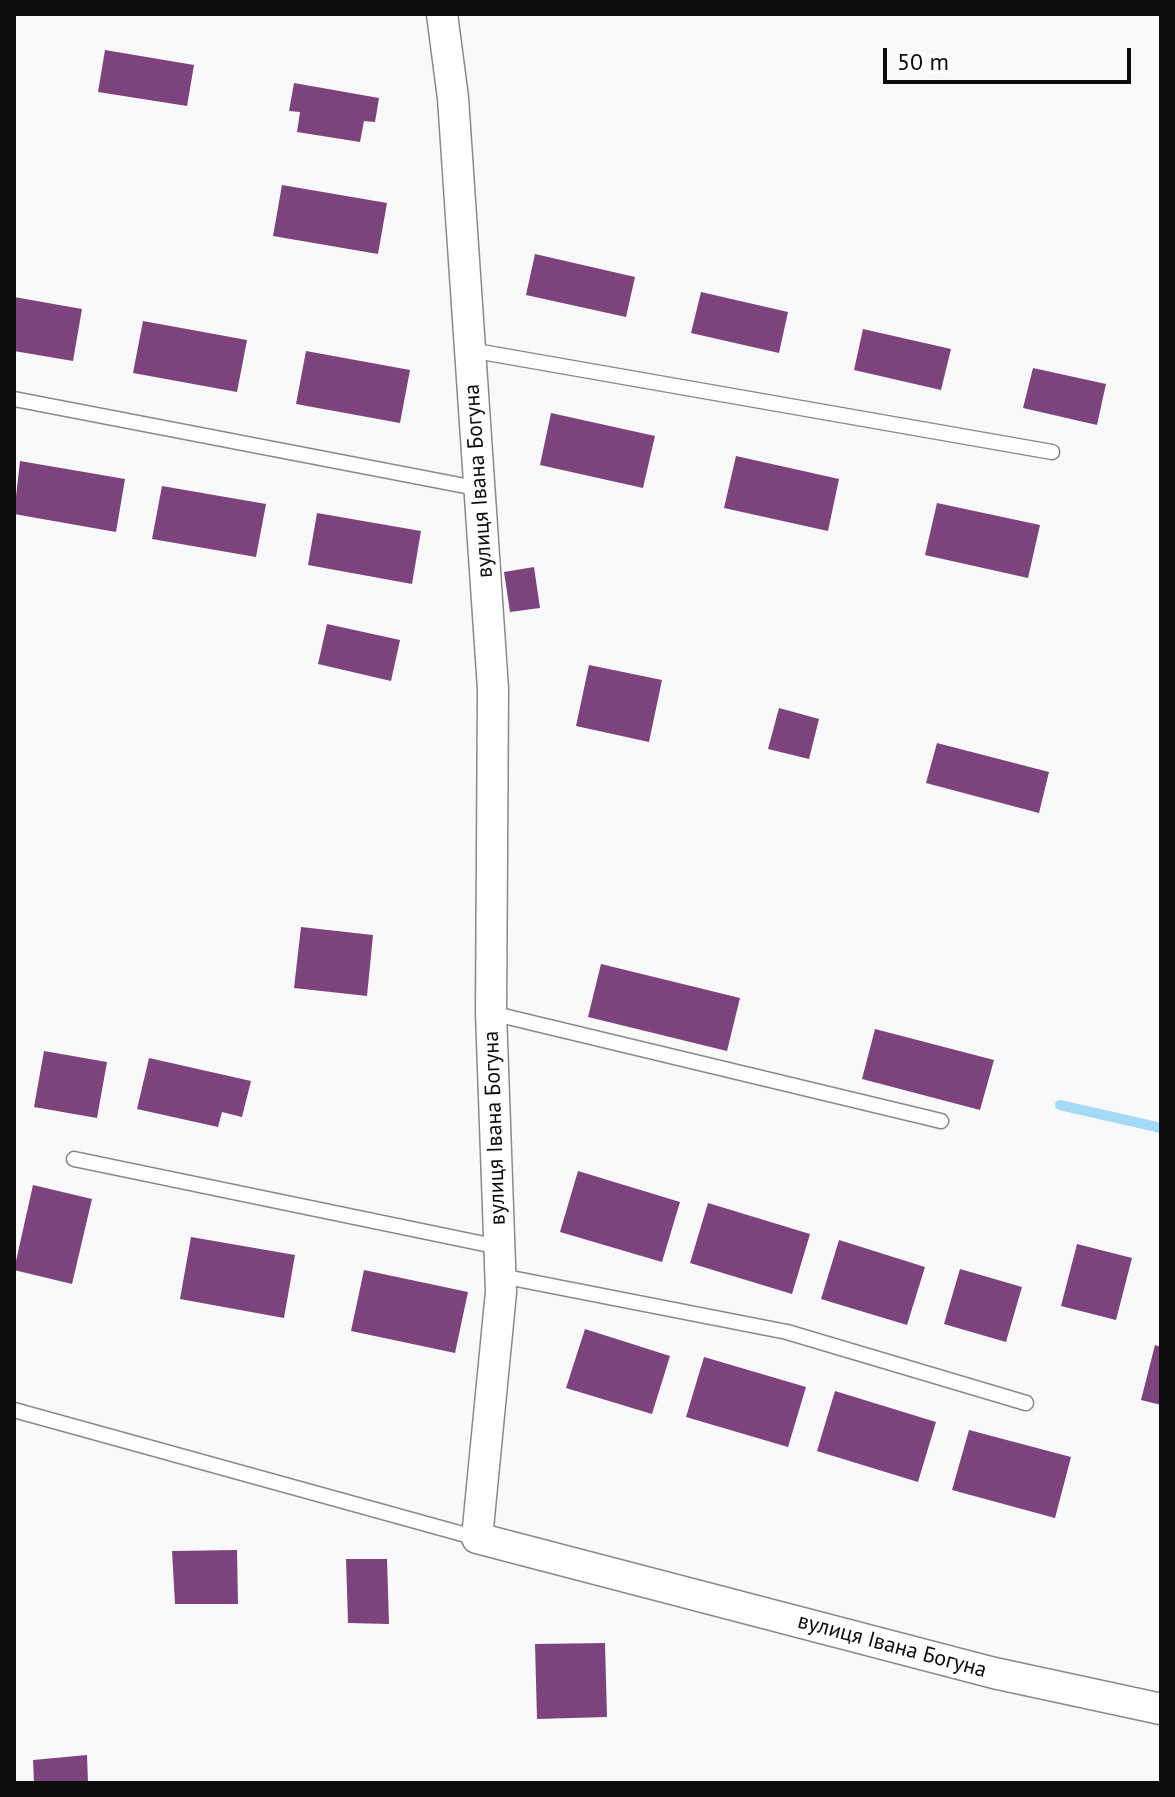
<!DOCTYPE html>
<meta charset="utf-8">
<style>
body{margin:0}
#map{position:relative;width:1175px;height:1797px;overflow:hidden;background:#f9f9fb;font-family:"PT Sans",sans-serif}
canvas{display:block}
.frame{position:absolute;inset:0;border:16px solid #0c0c0c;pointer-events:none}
.scale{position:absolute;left:883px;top:48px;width:248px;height:36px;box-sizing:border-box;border:4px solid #0c0c0c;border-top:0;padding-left:10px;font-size:24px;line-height:28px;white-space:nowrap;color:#0c0c0c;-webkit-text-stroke:6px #fff;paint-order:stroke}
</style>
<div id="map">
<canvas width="1175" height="1797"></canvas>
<div class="frame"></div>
<div class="scale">50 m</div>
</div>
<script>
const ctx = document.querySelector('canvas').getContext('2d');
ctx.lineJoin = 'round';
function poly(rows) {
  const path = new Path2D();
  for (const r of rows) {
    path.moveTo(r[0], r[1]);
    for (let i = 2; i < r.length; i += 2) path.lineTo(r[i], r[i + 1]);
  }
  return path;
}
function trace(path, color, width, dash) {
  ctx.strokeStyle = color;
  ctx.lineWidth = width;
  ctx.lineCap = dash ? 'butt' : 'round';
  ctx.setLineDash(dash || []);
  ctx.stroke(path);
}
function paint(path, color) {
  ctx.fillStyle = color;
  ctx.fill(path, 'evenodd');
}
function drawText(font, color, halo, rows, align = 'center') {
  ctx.font = font + ' "PT Sans",sans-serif';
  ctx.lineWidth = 8;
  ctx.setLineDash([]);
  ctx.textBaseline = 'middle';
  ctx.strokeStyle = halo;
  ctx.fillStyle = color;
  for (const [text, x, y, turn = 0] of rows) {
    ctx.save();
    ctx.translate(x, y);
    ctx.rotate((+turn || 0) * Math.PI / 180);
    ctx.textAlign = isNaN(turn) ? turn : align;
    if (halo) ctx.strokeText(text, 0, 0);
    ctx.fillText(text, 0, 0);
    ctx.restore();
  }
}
trace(poly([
 [1060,1105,1161,1128]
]), '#a5daf7', 10);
paint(poly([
 [105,50,194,65,187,106,98,92],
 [294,83,379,98,375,122,364,121,360,142,297,132,300,112,289,111],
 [282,185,387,203,378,254,273,236],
 [535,254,635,277,626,317,526,295],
 [701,292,788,312,779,353,691,333],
 [14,297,82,309,73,361,14,351],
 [143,321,247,340,237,392,133,373],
 [863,329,951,349,941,390,854,370],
 [306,351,410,370,400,423,296,404],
 [1033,368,1106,384,1097,425,1023,408],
 [551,413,655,436,643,488,540,465],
 [736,456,839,479,828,531,724,508],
 [20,461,125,479,116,532,14,514],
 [162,486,266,504,256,557,152,539],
 [937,503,1040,525,1028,578,925,555],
 [317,513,421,531,412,584,308,565],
 [534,567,540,608,510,612,504,572],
 [327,624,400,640,391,681,318,664],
 [589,665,662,680,649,742,576,726],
 [779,708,819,719,809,759,768,749],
 [937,743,1049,772,1039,813,926,783],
 [301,927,373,935,367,996,294,988],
 [601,964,740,998,727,1051,588,1017],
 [875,1029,994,1060,980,1110,862,1079],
 [44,1051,107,1062,97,1118,34,1107],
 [149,1058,251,1081,242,1117,222,1112,218,1127,137,1109],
 [578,1171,680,1202,662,1262,560,1232],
 [33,1185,92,1199,72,1284,14,1270],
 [708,1203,810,1234,792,1294,690,1263],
 [191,1237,295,1255,284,1318,180,1299],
 [839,1240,925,1267,907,1325,821,1299],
 [1077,1244,1132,1258,1116,1320,1061,1306],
 [960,1269,1022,1287,1006,1342,944,1324],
 [364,1270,468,1292,455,1353,351,1331],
 [585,1329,670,1356,652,1414,566,1388],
 [1155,1345,1161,1347,1161,1405,1141,1400],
 [704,1357,806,1387,788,1447,686,1417],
 [835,1391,936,1422,918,1482,817,1451],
 [969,1430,1071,1457,1055,1518,952,1490],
 [237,1550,238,1604,175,1604,172,1551],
 [346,1559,387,1559,389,1624,348,1623],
 [605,1643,607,1717,537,1719,535,1644],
 [87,1755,88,1783,34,1783,33,1760]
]), '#7d437d');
const service = poly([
 [470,350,1052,452],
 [14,399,481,489],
 [491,1013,941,1121],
 [74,1159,499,1247],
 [501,1276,787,1332,1026,1403],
 [14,1410,477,1538]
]);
const minor = poly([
 [442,14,453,98,493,689,491,1013,501,1292,477,1538,994,1673,1161,1709]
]);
trace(service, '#88898a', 17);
trace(minor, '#88898a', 33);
trace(service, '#fff', 14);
trace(minor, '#fff', 30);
drawText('22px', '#0c0c0c', '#fff', [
 ["вулиця Івана Богуна",479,481,-94],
 ["вулиця Івана Богуна",495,1128,-92],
 ["вулиця Івана Богуна",892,1646,15]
]);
</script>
